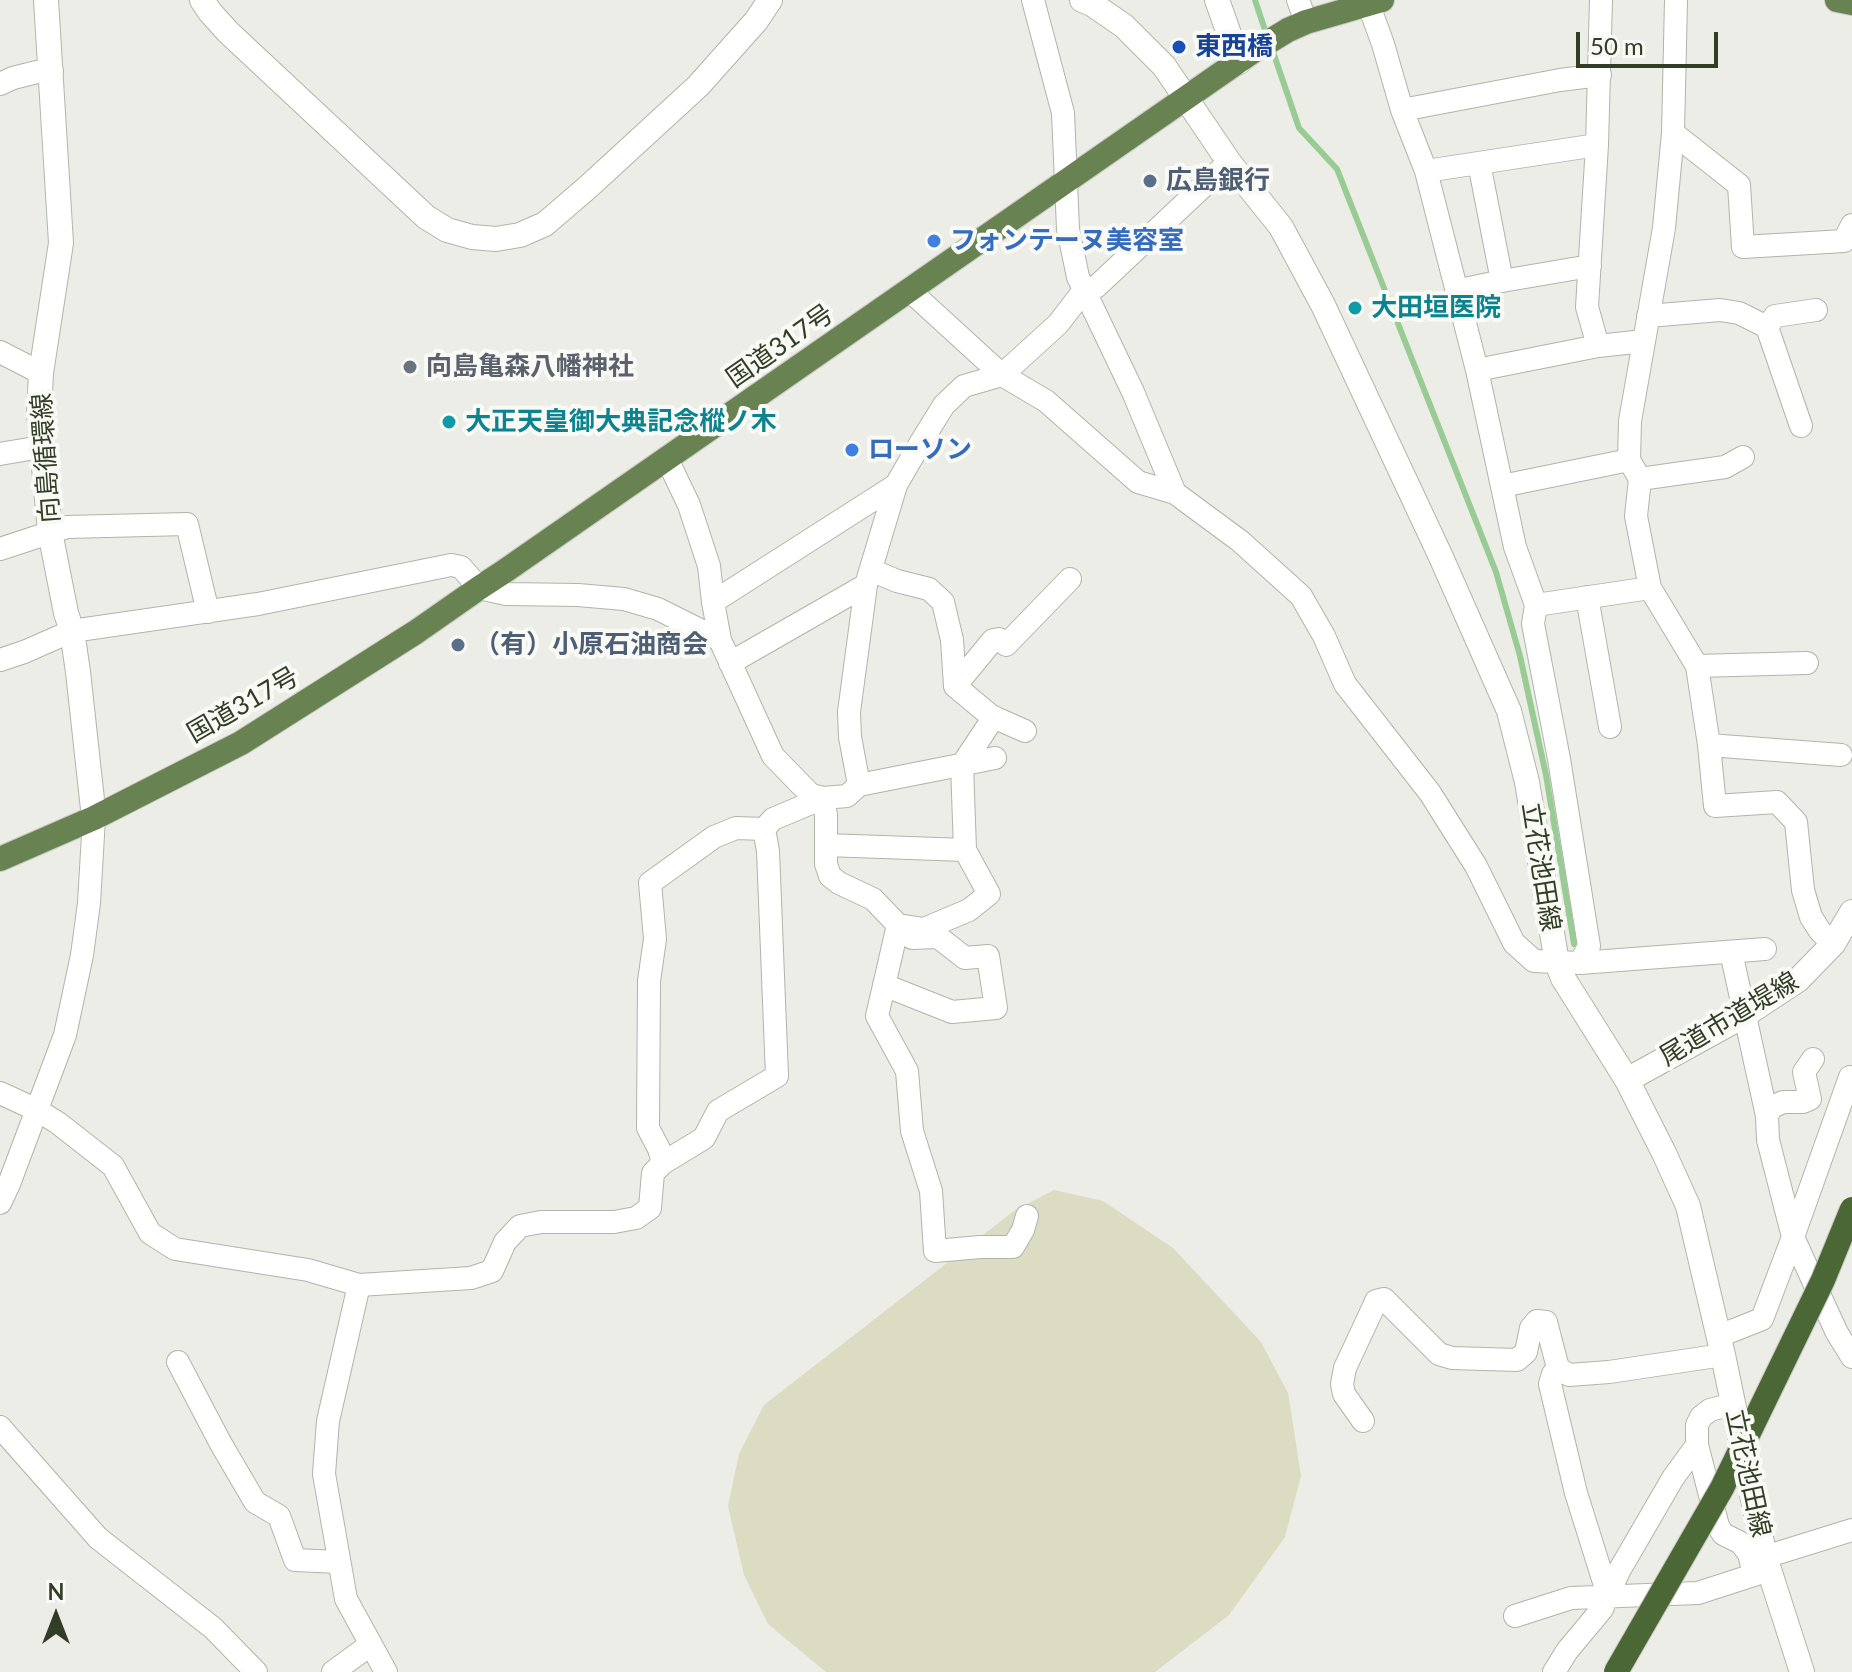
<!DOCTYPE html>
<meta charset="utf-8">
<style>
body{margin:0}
#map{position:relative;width:1852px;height:1672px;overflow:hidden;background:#ebede6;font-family:Lato,sans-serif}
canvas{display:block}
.north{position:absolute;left:16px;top:1576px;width:80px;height:80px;-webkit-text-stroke:6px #f9faf6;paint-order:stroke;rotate:0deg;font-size:22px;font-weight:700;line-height:32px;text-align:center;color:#323d26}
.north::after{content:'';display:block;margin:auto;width:28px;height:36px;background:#323d26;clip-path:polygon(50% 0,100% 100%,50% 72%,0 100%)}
.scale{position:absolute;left:1576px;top:32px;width:142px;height:36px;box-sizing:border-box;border:4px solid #323d26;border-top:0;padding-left:10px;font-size:24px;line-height:28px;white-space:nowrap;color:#323d26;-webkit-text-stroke:6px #f9faf6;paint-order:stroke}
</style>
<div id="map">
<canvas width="1852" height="1672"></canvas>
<div class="north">N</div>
<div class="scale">50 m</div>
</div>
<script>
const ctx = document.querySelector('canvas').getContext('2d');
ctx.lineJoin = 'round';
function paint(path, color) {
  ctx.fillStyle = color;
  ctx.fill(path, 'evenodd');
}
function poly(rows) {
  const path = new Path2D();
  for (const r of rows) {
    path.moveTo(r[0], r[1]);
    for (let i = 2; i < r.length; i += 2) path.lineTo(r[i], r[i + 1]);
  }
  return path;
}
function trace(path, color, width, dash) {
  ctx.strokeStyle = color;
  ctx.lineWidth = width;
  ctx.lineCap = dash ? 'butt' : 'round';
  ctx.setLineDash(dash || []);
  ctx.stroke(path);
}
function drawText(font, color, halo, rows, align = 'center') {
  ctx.font = font + ' Lato,"Noto Sans JP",sans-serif';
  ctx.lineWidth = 8;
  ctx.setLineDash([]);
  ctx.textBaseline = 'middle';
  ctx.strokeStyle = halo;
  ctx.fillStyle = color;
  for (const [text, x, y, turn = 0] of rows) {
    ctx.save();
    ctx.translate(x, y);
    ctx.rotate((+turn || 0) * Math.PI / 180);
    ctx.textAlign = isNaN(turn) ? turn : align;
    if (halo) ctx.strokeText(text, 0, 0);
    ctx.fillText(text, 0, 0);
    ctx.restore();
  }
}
paint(poly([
 [1054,1190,1103,1201,1173,1248,1261,1342,1288,1393,1301,1476,1285,1537,1229,1615,1155,1672,826,1672,768,1624,744,1575,728,1506,739,1454,764,1405,1014,1211]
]), '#dbdcc1');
trace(poly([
 [1255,0,1267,36],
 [1271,46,1299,128,1337,169,1496,572,1520,656,1546,775,1574,944]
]), '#99cc94', 6);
const minor = poly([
 [1033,0,1063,113,1068,229,1078,277,1133,392,1175,493],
 [1298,0,1306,22],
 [1368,3,1383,44,1402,110,1426,171,1477,370,1515,547,1536,605],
 [0,84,13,78,37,72,52,71],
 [1402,110,1560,80,1600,75],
 [1673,133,1739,185,1743,247,1844,241,1852,225],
 [1479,163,1502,281],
 [1426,171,1597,145],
 [909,290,1002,375,1046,401,1138,482,1175,493,1240,541,1301,596,1324,636,1345,684,1430,793,1476,866,1514,943,1534,961,1580,963,1765,949],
 [1456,291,1502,281,1590,266],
 [1648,316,1720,310,1739,313,1767,327,1801,426],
 [1767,327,1775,316,1816,310],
 [1598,346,1587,307,1597,145,1601,0],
 [0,352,41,373],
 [1477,370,1598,346,1644,341],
 [0,454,41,447],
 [667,459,689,505,709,566,713,602,720,640,773,756,811,795,823,798,847,796,859,785,850,737,849,712,866,585,896,485,921,442,944,405,964,386,1002,375,1058,324,1085,289,1096,287,1229,162],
 [1629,460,1630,421,1664,228,1673,133,1676,0],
 [1640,479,1636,516,1650,588,1697,666,1709,745,1715,806,1777,802,1796,822,1803,890,1811,917,1820,931,1833,944],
 [1502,486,1629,460,1640,479,1725,467,1743,457],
 [0,549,67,527,187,524,208,612],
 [871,570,897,581,929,589,943,602,952,640,955,686,991,716,1025,731],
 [1587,597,1610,727],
 [713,602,896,485],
 [0,660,24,652,72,631,258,604,451,565,461,567,479,588,506,594,578,595,624,599,658,609,720,640],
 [730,663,866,585],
 [1697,666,1807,663],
 [955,686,993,640,999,639,1006,645,1070,579],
 [1709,745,1841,755],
 [859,785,995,758],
 [826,845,965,850,989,894,969,910,924,929,898,925],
 [965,850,962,765,994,717],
 [1731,952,1767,1116],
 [1580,963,1589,946,1559,759,1533,624,1536,605,1650,588],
 [884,985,952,1012,996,1008,988,956,965,958,938,937,912,938],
 [1813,1059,1804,1072,1810,1099,1803,1102,1783,1102,1772,1107,1767,1116,1768,1140,1793,1237,1837,1333,1852,1357],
 [0,1093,37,1110,58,1123,113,1166,150,1233,175,1249,308,1270,359,1285,471,1278,492,1271,505,1242,520,1226,541,1222,614,1222,636,1218,650,1208,653,1173,663,1163,704,1138,718,1111,777,1076,768,851,764,829,773,819,823,798,826,815,826,864,830,876,839,883,873,899,898,925,877,1016,907,1071,912,1131,931,1191,935,1251,980,1247,1013,1247,1023,1230,1027,1216],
 [663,1163,659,1149,648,1128,649,981,655,939,650,883,714,837,736,828,764,829],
 [0,1203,9,1184,65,1035,82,955,89,903,94,818],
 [359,1285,328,1421,324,1474,346,1599,386,1672],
 [1719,1336,1762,1319,1793,1237,1850,1077],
 [178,1362,221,1444,255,1502,279,1516,295,1560,339,1562],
 [1733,1404,1710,1410,1701,1417,1697,1425,1697,1445,1718,1526,1723,1534,1741,1543,1749,1554,1754,1574],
 [1363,1421,1344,1394,1342,1384,1345,1368,1373,1308,1376,1301,1384,1299,1439,1354,1452,1358,1517,1360,1526,1352,1531,1328,1537,1321,1546,1322,1558,1368,1569,1375,1609,1372,1723,1355],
 [0,1427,98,1538,213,1628,256,1672],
 [1765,1557,1852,1530],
 [1608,1595,1619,1571,1673,1478,1697,1445],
 [1515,1616,1571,1598,1698,1593,1769,1570],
 [333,1672,370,1645],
 [1554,1672,1567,1651,1602,1609,1608,1595,1576,1493,1550,1384,1553,1374,1558,1368]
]);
const tertiary = poly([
 [202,0,210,12,228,32,426,217,447,230,472,237,496,239,520,235,545,224,588,187,698,86,756,21,770,0],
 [1217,0,1239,62],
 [1627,1080,1745,1015,1798,980,1833,944,1852,912]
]);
const secondary = poly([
 [46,0,61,243,41,373,39,413,50,532,66,613,72,631,78,672,94,818],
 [1082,0,1092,4,1124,26,1164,66,1229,162,1281,227,1323,305,1441,557,1509,711,1527,782,1557,963,1563,978,1627,1080,1664,1153,1688,1206,1723,1355,1765,1557,1802,1672]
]);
const trunk = poly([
 [1837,0,1852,3],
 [0,859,94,818,241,743,416,632,479,588,502,573,1252,52,1288,30,1306,22,1382,0]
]);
trace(minor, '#b0b5a9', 24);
trace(tertiary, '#b0b5a9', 26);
trace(secondary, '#b0b8a5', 26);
trace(trunk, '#c6c9c2', 26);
trace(minor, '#fff', 22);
trace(tertiary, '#fff', 24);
trace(secondary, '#fff', 24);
trace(trunk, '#688252', 24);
const motorwayBridge = poly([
 [1616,1672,1722,1488,1823,1280,1852,1209]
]);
trace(motorwayBridge, '#c6c9c2', 26, []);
trace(motorwayBridge, '#4b6735', 24);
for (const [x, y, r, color] of [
 [1179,47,8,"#1a4fb4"],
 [1150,181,8,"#5c6f8a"],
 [934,241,8,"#3f7fe0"],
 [1355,308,8,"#0f9aa8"],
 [410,367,8,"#6b7280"],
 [449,422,8,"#0f9aa8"],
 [852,450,8,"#3f7fe0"],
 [458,645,8,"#5c6f8a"]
]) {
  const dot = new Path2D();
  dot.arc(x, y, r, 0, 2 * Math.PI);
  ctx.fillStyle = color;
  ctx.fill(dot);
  trace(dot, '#f9faf6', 3);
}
drawText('bold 26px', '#164399', '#f9faf6', [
 ["東西橋",1195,47]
], 'left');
drawText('bold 26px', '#4e5e75', '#f9faf6', [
 ["広島銀行",1166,181],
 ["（有）小原石油商会",474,645]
], 'left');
drawText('bold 26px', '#366cbe', '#f9faf6', [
 ["フォンテーヌ美容室",950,241],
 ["ローソン",868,450]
], 'left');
drawText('bold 26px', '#0d838f', '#f9faf6', [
 ["大田垣医院",1371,308],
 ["大正天皇御大典記念樅ノ木",465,422]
], 'left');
drawText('26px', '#323d26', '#f9faf6', [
 ["国道317号",780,346,-35],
 ["向島循環線",46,458,-94],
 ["国道317号",243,705,-30],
 ["立花池田線",1541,867,81],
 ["尾道市道堤線",1729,1019,-31],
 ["立花池田線",1748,1473,78]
]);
drawText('bold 26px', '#5b616d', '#f9faf6', [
 ["向島亀森八幡神社",426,367]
], 'left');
</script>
